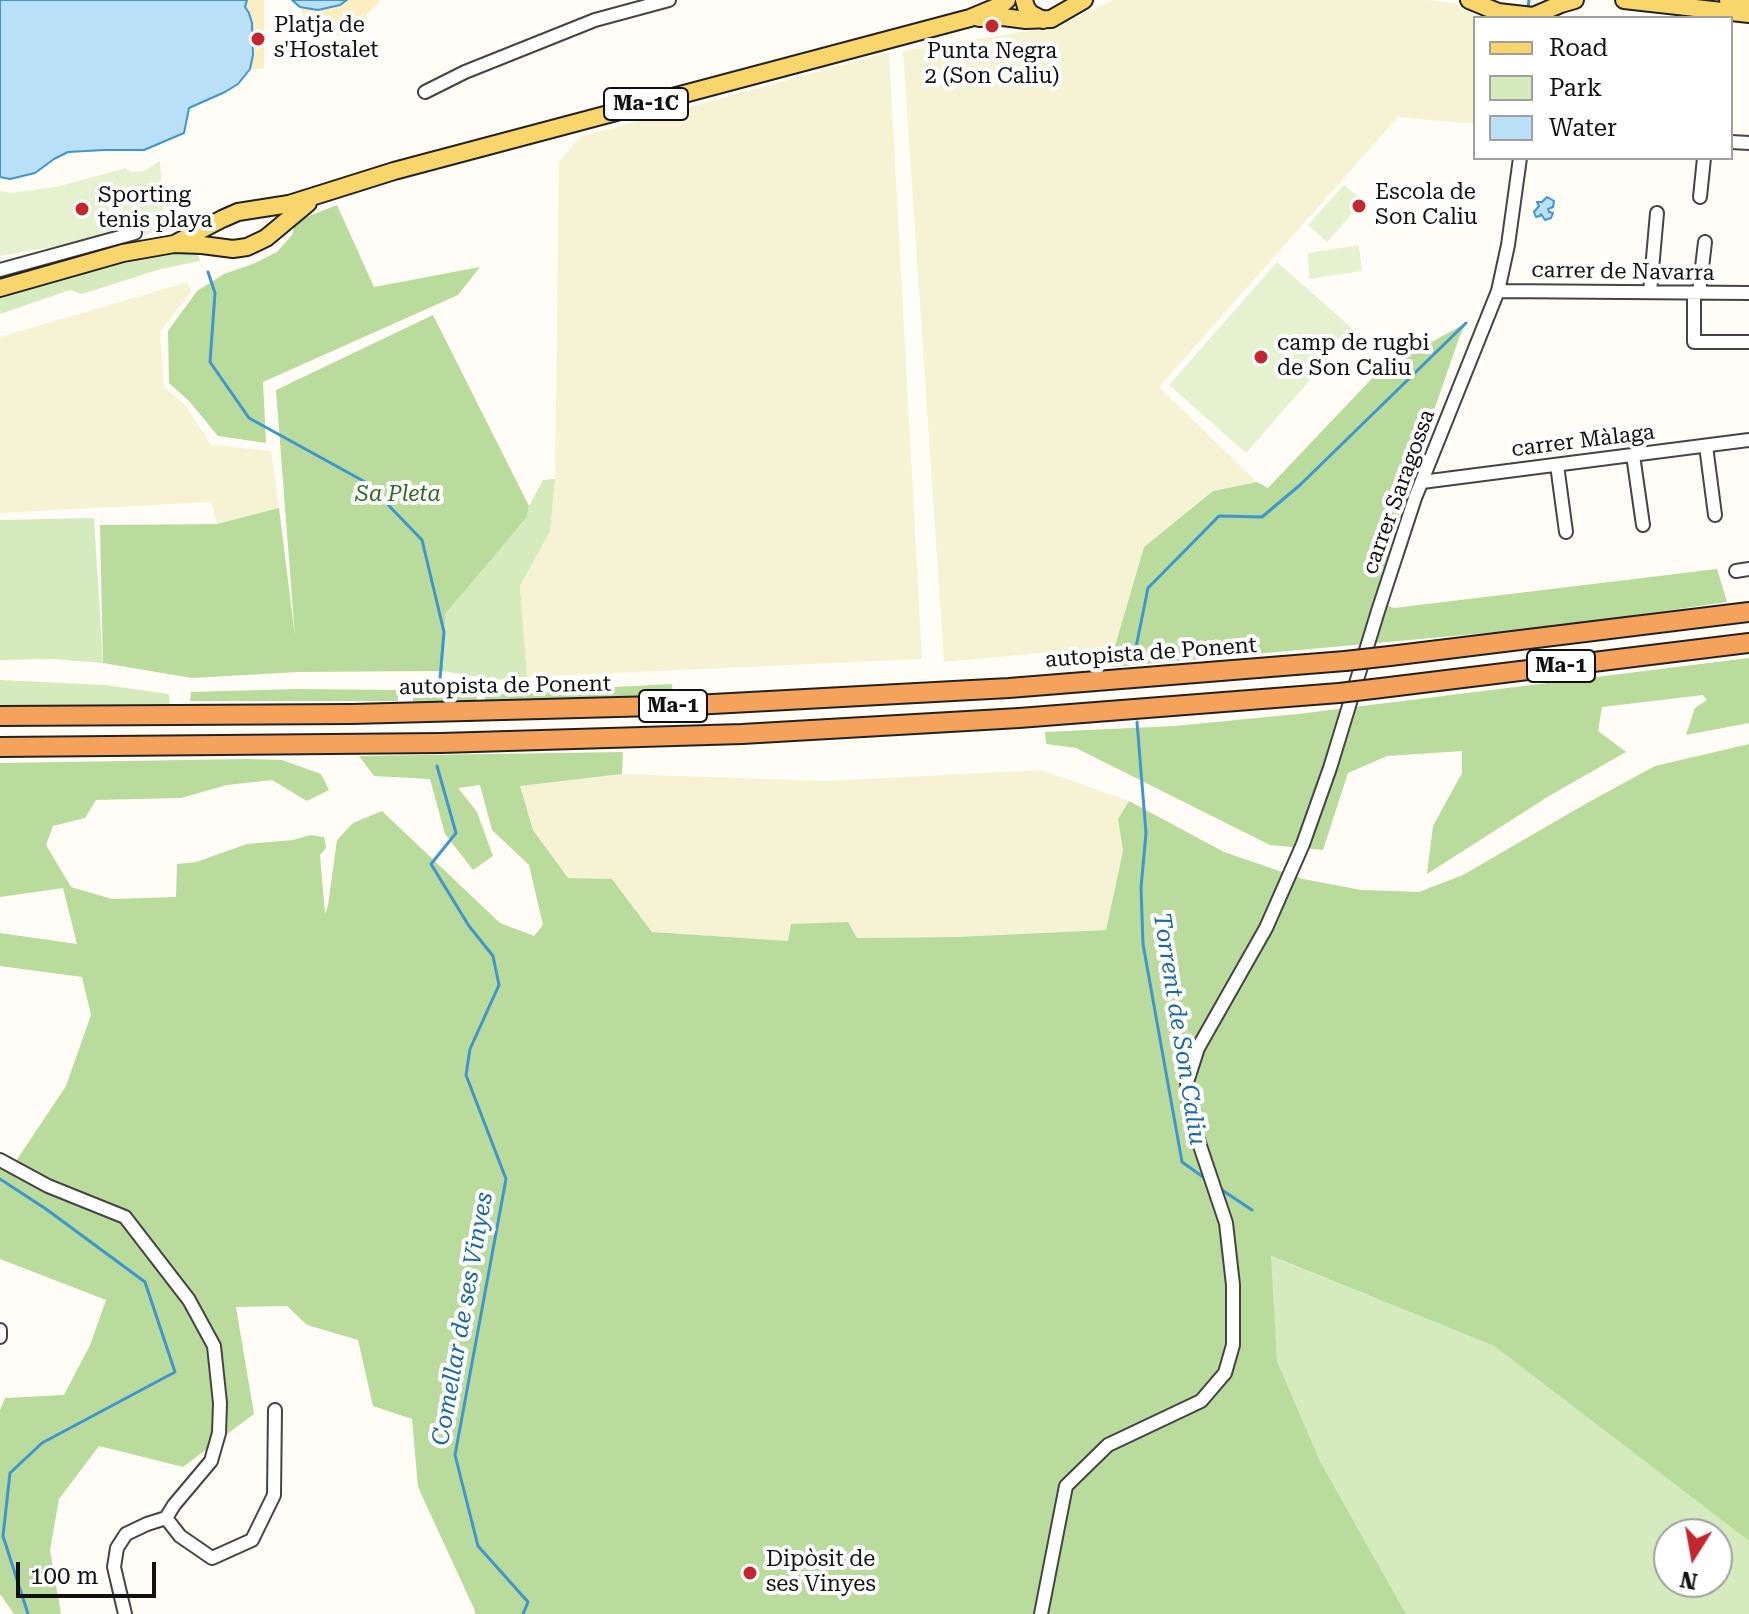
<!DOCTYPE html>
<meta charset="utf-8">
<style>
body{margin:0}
#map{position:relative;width:1749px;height:1614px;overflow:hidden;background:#fffdf5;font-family:"Roboto Serif",serif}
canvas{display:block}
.legend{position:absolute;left:1473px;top:16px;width:260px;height:144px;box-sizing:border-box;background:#fff;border:2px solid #a0a0a0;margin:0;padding:10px 14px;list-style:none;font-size:24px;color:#111}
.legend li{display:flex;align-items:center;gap:16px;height:40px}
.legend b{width:40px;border:2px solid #a0a0a0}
.north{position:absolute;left:1653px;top:1518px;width:80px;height:80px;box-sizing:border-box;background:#fff;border:2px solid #a0a0a0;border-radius:50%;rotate:191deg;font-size:22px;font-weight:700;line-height:32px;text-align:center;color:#111}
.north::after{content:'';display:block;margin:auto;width:28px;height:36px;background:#c4262e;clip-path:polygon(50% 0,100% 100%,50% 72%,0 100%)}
.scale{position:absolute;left:16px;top:1562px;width:140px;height:36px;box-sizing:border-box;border:4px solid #111;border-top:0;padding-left:10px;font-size:24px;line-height:28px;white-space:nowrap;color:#111;-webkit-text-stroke:6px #fff;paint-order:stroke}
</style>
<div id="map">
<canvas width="1749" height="1614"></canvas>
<ul class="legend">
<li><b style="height:10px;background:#f9d66b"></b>Road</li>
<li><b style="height:22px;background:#d5ebbd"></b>Park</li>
<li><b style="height:22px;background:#b9e0f7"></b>Water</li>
</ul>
<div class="north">N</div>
<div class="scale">100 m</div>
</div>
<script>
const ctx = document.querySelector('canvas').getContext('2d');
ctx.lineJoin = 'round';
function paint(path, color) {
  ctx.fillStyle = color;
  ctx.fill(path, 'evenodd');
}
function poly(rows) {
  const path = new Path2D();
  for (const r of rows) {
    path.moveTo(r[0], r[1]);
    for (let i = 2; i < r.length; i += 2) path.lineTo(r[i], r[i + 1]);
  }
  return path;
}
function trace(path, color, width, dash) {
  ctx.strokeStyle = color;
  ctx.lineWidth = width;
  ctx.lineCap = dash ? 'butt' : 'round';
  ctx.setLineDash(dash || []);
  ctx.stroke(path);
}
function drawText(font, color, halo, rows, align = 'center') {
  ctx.font = font + ' "Roboto Serif",serif';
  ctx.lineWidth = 8;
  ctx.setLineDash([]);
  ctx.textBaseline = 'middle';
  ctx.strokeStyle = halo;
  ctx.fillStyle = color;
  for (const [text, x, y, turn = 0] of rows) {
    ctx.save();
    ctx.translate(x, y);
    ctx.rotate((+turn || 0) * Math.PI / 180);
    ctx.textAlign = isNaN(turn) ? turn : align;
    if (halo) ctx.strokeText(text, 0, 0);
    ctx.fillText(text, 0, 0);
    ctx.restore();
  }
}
paint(poly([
 [1113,0,1426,0,1453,3,1483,18,1475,18,1475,124,1398,117,1159,387,1257,482,1213,491,1144,547,1115,646,944,662,903,51,1026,31,1064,23],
 [889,52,922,659,527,677,520,585,550,530,555,479,559,162,580,137],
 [188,282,191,292,160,331,164,387,186,406,211,445,271,451,279,508,217,524,211,502,0,513,0,337],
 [1041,770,1129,801,1118,819,1123,851,1106,930,956,937,856,938,848,923,791,925,788,941,652,932,612,879,568,879,533,829,520,786,622,774,826,781]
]), '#f6f3d4');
paint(poly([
 [179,252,198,253,200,261,161,269,82,294,70,290,0,314,0,296,97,267],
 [555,479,550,531,520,586,527,677,495,680,443,671,444,614,527,517,529,506,543,480],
 [94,518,103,663,53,659,0,660,0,520],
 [0,680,104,685,169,694,170,707,0,707],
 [1270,1256,1494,1346,1749,1541,1749,1614,1406,1614,1320,1461,1277,1361],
 [1669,1534,1717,1534,1717,1582,1669,1582]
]), '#d5ebbd');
paint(poly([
 [337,205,374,287,480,267,458,295,263,382,266,443,218,436,189,401,169,383,168,331,197,291,224,274,253,264,277,252,292,235,296,221],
 [433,315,529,506,527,517,445,614,443,671,298,672,192,678,103,663,100,525,217,524,279,508,295,637,276,390],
 [1466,323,1459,338,1410,480,1374,600,1394,608,1717,569,1727,602,1552,627,1112,667,1115,646,1144,547,1213,491,1257,482,1268,488,1379,371],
 [1749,658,1749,723,1686,735,1695,708,1707,700,1703,695,1602,707,1598,731,1626,752,1549,796,1427,874,1433,826,1462,773,1462,751,1387,756,1348,773,1323,850,1270,845,1076,748,1046,744,1045,732,1175,726,1298,714],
 [672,684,673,695,485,701,484,694],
 [434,688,477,696,476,701,413,702,413,689],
 [297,689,398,690,398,701,190,701,191,692],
 [1749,744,1749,1541,1494,1346,1271,1256,1277,1361,1320,1461,1406,1614,475,1614,475,1611,418,1487,412,1419,373,1406,358,1340,307,1325,287,1306,236,1307,254,1414,183,1467,99,1446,59,1499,50,1550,61,1614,14,1614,0,1594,0,1410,5,1398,64,1395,90,1345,106,1300,0,1259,0,1170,9,1156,16,1161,66,1086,91,1015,82,977,0,966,0,933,77,944,63,888,0,897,0,763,247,759,282,760,321,774,329,790,307,801,272,780,227,785,181,798,96,800,85,818,53,826,46,845,71,887,112,899,176,897,177,864,196,862,247,844,293,840,310,835,324,837,326,848,320,855,325,914,328,905,337,840,353,823,382,811,500,923,534,936,543,925,529,865,492,830,480,785,458,788,477,812,493,856,473,870,445,834,430,779,374,776,359,756,623,752,622,774,520,786,533,830,568,878,612,879,652,932,788,941,791,924,848,922,857,938,956,937,1106,930,1123,851,1118,819,1129,801,1224,852,1303,879,1361,890,1419,892,1463,875,1587,803,1655,766]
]), '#b9dc9c');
paint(poly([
 [247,0,264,0,264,68,250,69,253,55,245,7],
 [347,0,381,0,368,13,354,35,311,35,300,7,318,10,340,5]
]), '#fbeec1');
paint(poly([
 [160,161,165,229,144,235,141,225,52,247,0,256,0,191,11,193,56,187,126,168,131,172,144,171],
 [1344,185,1363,201,1327,242,1308,225],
 [1359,245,1362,271,1309,279,1308,253],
 [1277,262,1354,330,1246,453,1169,385]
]), '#e6f2cf');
const water = poly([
 [0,0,247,0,245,7,249,13,252,23,253,55,250,69,238,84,225,92,189,108,184,133,144,150,104,150,68,152,54,159,35,173,10,179,0,177,0,0],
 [292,0,347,0,340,5,318,10,300,7,292,0],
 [1547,197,1554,201,1553,207,1548,209,1549,212,1553,213,1551,218,1545,220,1541,214,1540,216,1536,217,1534,212,1539,206,1537,202,1542,202,1547,197]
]);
paint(water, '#b9e0f7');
trace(water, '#3f96cf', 2);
trace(poly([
 [1528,7,1529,0],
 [208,272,215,293,210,362,249,418,367,483,422,540,444,632,439,691],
 [1133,662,1148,588,1219,516,1262,517,1300,485,1466,323],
 [1137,722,1146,833,1141,888,1143,944,1182,1162,1206,1179],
 [437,766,456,833,431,864,469,926,493,956,499,985,470,1049,466,1075,506,1179,455,1455,478,1546,528,1602,523,1614],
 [0,1179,46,1209,145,1282,175,1372,42,1443,10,1473,3,1536,28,1614],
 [1219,1188,1252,1210]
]), '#3f96cf', 3);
const minor = poly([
 [425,92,465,72,595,20,669,0],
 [1731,142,1749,143],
 [1700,197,1704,158],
 [0,270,135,233],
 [1498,291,1749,293],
 [1650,292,1657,213],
 [1694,293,1694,342,1749,342],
 [1699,293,1705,242],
 [1706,446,1715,515],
 [1633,455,1643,525],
 [1557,465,1566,532],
 [1422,482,1749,440],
 [1736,571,1749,569],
 [0,1160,48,1186,125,1217,189,1300,214,1346,220,1403,219,1433,211,1461,174,1505,166,1518,147,1524,126,1534,117,1548,114,1567,125,1614],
 [0,1330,0,1337],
 [166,1518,180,1536,212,1558,252,1540,274,1495,275,1410],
 [1041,1614,1066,1486,1108,1445,1201,1401,1225,1373,1233,1345,1233,1285,1226,1223,1190,1116,1187,1082,1198,1048,1266,928,1303,844,1330,768,1378,611,1415,498,1498,291,1508,245,1520,158]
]);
const major = poly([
 [1024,0,1026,7,1030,13,1043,20],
 [1469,0,1498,12,1533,16,1561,4,1575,0],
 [1624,0,1749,14],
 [1728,0,1749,2],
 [979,18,1003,17,1026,20,1051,19,1084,0],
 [174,244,222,219,238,212,289,204,394,171,970,18,1001,5,1007,0],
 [0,288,123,253,174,244,202,245,233,249,247,247,266,238,308,203]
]);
const highway = poly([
 [1390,656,1749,612],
 [1373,689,1749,643],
 [0,716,352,714,694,705,1009,688,1345,661],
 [0,747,441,743,742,734,1019,718,1339,693]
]);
trace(minor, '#444', 16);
trace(major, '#222', 20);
trace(highway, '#222', 22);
trace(minor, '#fff', 12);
trace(major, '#f9d66b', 16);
trace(highway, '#f5a25d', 18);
const highwayBridge = poly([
 [1345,661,1390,656],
 [1339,693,1373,689]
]);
trace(highwayBridge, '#222', 22, []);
trace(highwayBridge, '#f5a25d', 18);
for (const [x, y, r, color] of [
 [992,26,8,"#c4262e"],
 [258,39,8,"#c4262e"],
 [1359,206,8,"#c4262e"],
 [82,209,8,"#c4262e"],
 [1261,357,8,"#c4262e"],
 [750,1573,8,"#c4262e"]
]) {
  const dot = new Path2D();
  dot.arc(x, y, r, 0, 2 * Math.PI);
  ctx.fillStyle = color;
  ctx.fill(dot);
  trace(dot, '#fff', 3);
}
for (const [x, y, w] of [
 [646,104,84],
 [1561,666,68],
 [673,706,68]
]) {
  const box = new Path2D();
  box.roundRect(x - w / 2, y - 16, w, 32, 6);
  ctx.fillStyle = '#fff';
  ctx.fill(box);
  trace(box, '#111', 2);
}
drawText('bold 20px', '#111', null, [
 ["Ma-1C",646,104],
 ["Ma-1",1561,666],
 ["Ma-1",673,706]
]);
drawText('22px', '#111', '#fff', [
 ["Platja de",274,26],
 ["s'Hostalet",274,51],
 ["Punta Negra",992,52,"center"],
 ["2 (Son Caliu)",992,77,"center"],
 ["Escola de",1375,193],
 ["Son Caliu",1375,218],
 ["Sporting",98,196],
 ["tenis playa",98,221],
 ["camp de rugbi",1277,344],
 ["de Son Caliu",1277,369],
 ["Dipòsit de",766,1560],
 ["ses Vinyes",766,1585]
], 'left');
drawText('22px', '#111', '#fff', [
 ["carrer de Navarra",1623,272,1],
 ["carrer Màlaga",1583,441,-7],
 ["carrer Saragossa",1399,492,-70],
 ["autopista de Ponent",1151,653,-4],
 ["autopista de Ponent",505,686,-1]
]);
drawText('italic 22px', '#2f6b1f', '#fff', [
 ["Sa Pleta",398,495]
]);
drawText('italic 24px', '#1768a6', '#fff', [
 ["Torrent de Son Caliu",1179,1029,81],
 ["Comellar de ses Vinyes",463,1319,-80]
]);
</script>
